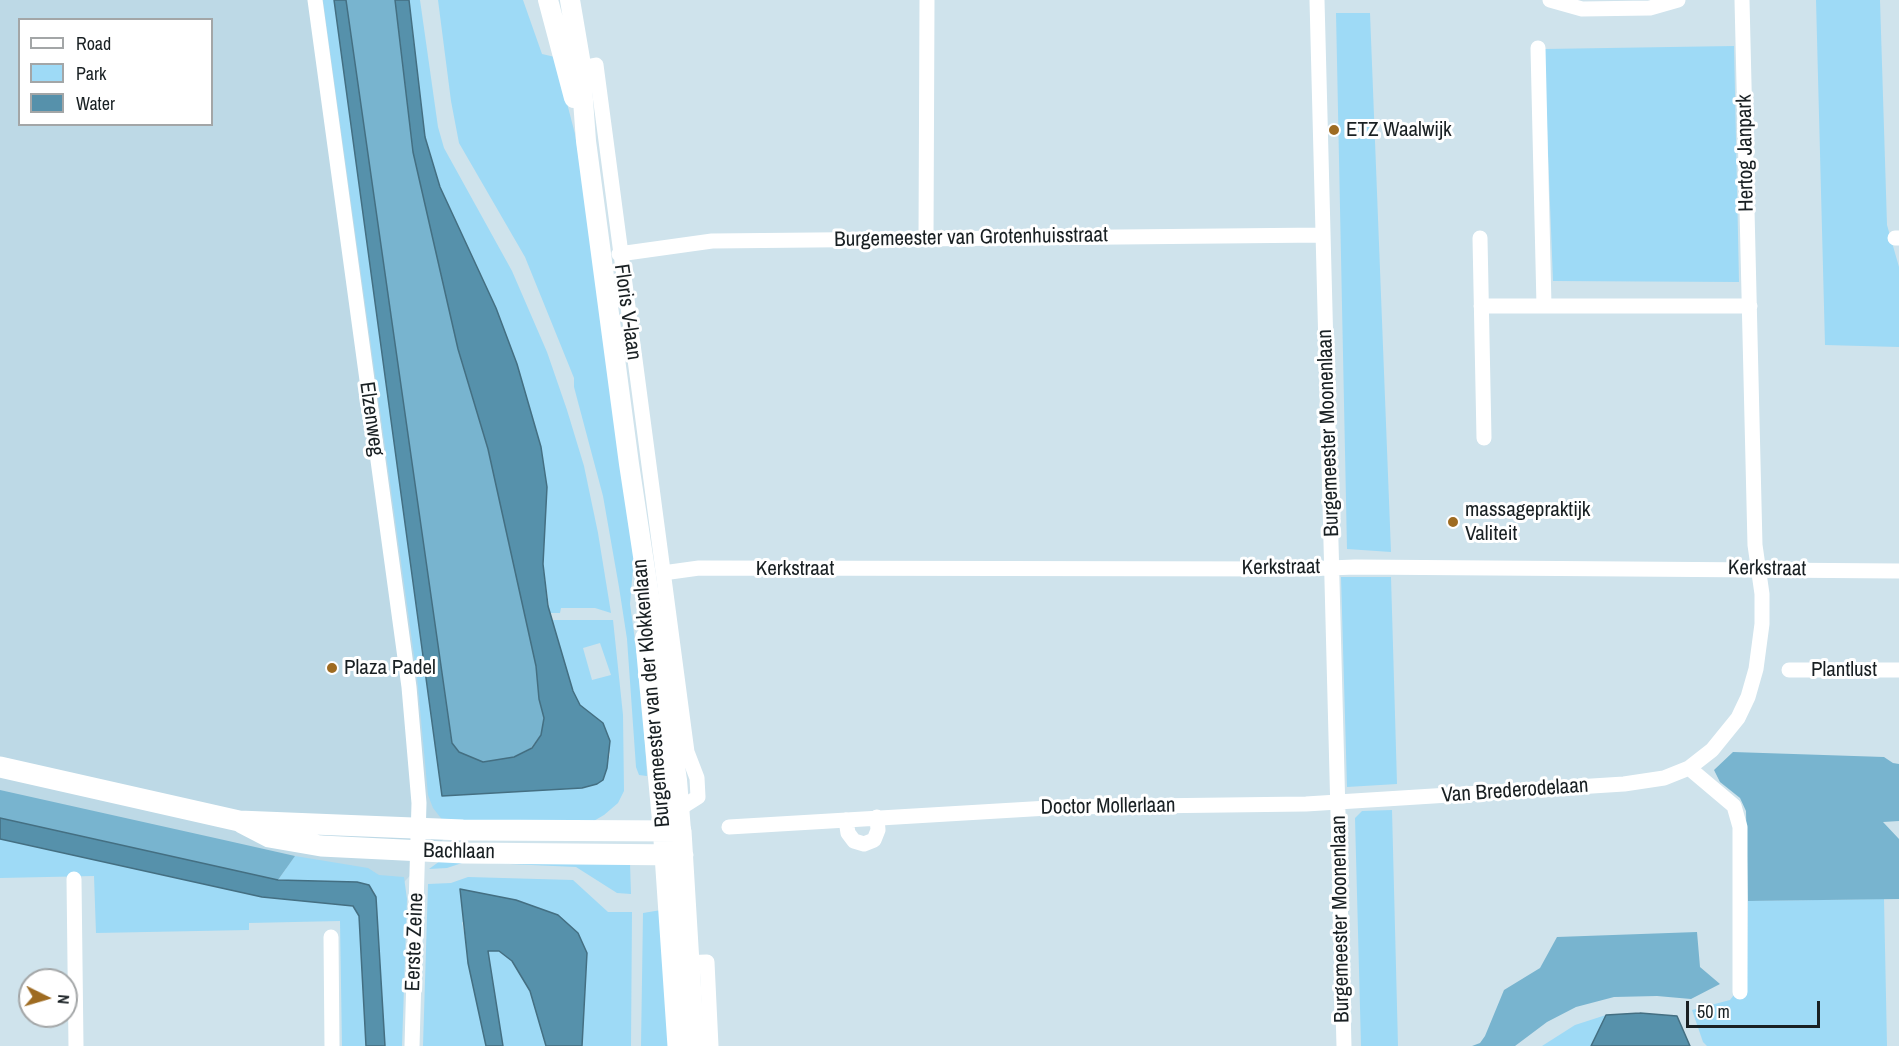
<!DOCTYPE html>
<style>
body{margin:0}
#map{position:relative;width:1899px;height:1046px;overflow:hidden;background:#cfe3ec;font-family:"Archivo Narrow",sans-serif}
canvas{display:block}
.legend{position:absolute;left:18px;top:18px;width:195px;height:108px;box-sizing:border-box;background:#fff;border:2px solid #a3a6a7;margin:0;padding:8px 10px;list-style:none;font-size:18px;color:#192023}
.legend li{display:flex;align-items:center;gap:12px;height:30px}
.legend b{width:30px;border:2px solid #a3a6a7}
.north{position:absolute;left:18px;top:968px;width:60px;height:60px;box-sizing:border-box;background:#fff;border:2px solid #a3a6a7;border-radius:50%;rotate:95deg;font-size:16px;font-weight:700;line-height:24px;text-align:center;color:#192023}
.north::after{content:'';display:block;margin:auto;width:21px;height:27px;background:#9e6b21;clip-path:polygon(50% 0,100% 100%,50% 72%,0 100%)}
.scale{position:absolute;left:1686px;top:1001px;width:134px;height:27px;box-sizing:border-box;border:3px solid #192023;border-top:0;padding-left:8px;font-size:18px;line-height:21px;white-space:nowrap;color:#192023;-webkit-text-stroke:4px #fff;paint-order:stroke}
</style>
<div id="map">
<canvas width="1899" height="1046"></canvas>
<ul class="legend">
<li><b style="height:8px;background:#fff"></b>Road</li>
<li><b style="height:16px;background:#9edaf6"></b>Park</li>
<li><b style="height:16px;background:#5691ab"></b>Water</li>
</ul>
<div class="north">N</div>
<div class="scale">50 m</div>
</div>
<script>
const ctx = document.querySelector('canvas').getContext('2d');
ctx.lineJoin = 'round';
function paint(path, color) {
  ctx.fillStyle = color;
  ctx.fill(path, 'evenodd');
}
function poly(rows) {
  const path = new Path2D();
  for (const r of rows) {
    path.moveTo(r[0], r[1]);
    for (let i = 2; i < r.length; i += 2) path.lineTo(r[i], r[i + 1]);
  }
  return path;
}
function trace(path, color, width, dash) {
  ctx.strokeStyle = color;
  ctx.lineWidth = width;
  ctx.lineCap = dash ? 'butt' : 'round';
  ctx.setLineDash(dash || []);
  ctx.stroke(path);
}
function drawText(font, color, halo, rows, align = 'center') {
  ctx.font = font + ' "Archivo Narrow",sans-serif';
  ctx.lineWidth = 6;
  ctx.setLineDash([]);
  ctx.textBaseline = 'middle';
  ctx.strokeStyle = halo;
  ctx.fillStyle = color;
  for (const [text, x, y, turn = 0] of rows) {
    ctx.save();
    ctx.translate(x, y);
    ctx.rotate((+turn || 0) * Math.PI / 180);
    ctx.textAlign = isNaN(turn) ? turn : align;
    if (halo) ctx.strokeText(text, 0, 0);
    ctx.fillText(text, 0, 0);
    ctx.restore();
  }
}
paint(poly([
 [0,0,380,0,465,816,394,893,0,804],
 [20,20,212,20,212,124,20,124]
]), '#bdd9e6');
paint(poly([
 [323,0,334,0,442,795,603,780,610,754,595,717,580,705,573,691,552,620,613,620,623,715,624,791,618,803,604,815,592,822,444,822,433,808,428,795,417,677],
 [600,643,611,675,592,680,583,648],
 [409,0,420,0,438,127,444,148,512,271,547,352,567,410,584,466,598,533,611,613,595,608,561,608,560,613,550,613,543,564,547,487,541,447,517,364,496,308,440,187,425,137],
 [438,0,523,0,542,54,555,57,575,134,583,184,634,557,630,604,642,691,647,776,639,775,636,767,627,639,619,587,603,496,574,387,574,378,525,257,459,143,451,101],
 [1816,0,1880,0,1887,225,1899,267,1899,347,1825,345],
 [1336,13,1370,13,1391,552,1347,549],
 [1734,46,1739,282,1553,281,1544,49],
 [1341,577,1391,577,1397,784,1347,787],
 [1392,810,1398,1046,1361,1046,1355,818,1362,811],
 [0,839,262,897,353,906,359,916,366,1046,342,1046,340,921,249,923,249,930,96,933,94,876,0,878],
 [295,856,368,868,379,875,404,877,407,899,402,1046,385,1046,374,891,364,883,278,880],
 [440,861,630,863,631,894,617,893,576,867,465,862,447,868,429,869],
 [468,877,573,880,608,912,632,912,631,1046,582,1046,587,954,462,922,486,1046,423,1046,428,884,451,883],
 [1884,899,1887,1046,1707,1046,1703,1042,1692,1010,1730,1000,1747,978,1748,901],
 [661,910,674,1046,641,1046,643,913],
 [487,951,499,951,512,961,530,991,546,1046,503,1046],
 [1606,1015,1591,1046,1542,1046,1575,1025]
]), '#9edaf6');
paint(poly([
 [346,0,395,0,413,152,458,349,488,449,536,666,539,699,544,718,541,735,531,748,514,757,483,762,459,752,452,743],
 [1733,752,1884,757,1893,763,1899,764,1899,821,1883,822,1899,839,1899,899,1748,901,1746,811,1740,798,1720,782,1714,770],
 [0,790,224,840,295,856,278,880,141,850,0,818],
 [1697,932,1700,967,1720,984,1691,999,1657,996,1614,997,1576,1007,1547,1022,1515,1046,1472,1046,1480,1043,1485,1036,1504,990,1540,968,1557,937]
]), '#78b4cf');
const water = poly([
 [334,0,346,0,452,743,459,752,483,762,514,757,532,748,541,735,544,718,539,699,536,666,488,449,458,349,413,152,395,0,409,0,425,137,440,187,496,308,517,364,541,447,547,487,543,564,548,606,573,691,580,705,603,723,610,741,607,768,603,780,597,784,582,788,442,796,334,0],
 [0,818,278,880,357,882,369,885,376,897,385,1046,366,1046,359,916,353,906,262,897,0,839,0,818],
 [460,889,516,900,558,915,578,933,587,953,582,1046,546,1046,530,991,512,961,499,951,488,951,503,1046,486,1046,468,963,460,889],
 [1640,1013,1677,1016,1690,1046,1591,1046,1606,1015,1640,1013]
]);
paint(water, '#5691ab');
trace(water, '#446f82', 1.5);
trace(poly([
 [315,0,409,687,419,803,412,1046],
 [1317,0,1344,1046],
 [1550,0,1582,9,1650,8,1678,0],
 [1538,48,1544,306],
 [570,70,596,65,687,752,697,778,698,797,679,809],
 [1480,238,1484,438],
 [1895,238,1899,238],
 [926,239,927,0],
 [619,254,712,241,1323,235],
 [1481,306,1750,306],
 [663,573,699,568,1304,569,1355,567,1899,571],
 [1789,670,1899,670],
 [1689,768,1734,806,1740,827,1740,992],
 [846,820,848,833,854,841,864,844,874,840,878,830,877,817],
 [729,827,1065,807,1306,804,1624,784,1664,778,1689,768,1712,750,1738,718,1748,697,1756,669,1762,624,1762,594,1755,545,1742,0],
 [74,879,76,1046],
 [331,937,332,1046],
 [680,963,707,962,711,1046]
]), '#fff', 15);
trace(poly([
 [548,0,574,98],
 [570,0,580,59,586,141,629,464,677,780,681,831],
 [645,638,663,831]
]), '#fff', 20);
trace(poly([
 [0,767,239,821,463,830,681,831,694,1046],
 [242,823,269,837,321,846,464,853,683,855],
 [664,840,678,1046]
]), '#fff', 21);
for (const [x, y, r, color] of [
 [1334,130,6,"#9e6b21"],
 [1453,522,6,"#9e6b21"],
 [332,668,6,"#9e6b21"]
]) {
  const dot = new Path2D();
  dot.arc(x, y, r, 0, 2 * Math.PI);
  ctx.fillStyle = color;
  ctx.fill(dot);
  trace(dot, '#fff', 2);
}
drawText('21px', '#192023', '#fff', [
 ["ETZ Waalwijk",1346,130],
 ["massagepraktijk",1465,510],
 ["Valiteit",1465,534],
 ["Plaza Padel",344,668]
], 'left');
drawText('21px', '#192023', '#fff', [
 ["Hertog Janpark",1746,153,-91],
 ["Burgemeester van Grotenhuisstraat",971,238,-1],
 ["Floris V-laan",627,312,82],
 ["Elzenweg",371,419,82],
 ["Burgemeester Moonenlaan",1329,433,-92],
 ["Kerkstraat",1281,568,-1],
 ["Kerkstraat",795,569],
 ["Kerkstraat",1767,569,1],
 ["Plantlust",1844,670],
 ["Burgemeester van der Klokkenlaan",652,693,-95],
 ["Van Brederodelaan",1515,791,-4],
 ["Doctor Mollerlaan",1108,807,-1],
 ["Bachlaan",459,852,1],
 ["Burgemeester Moonenlaan",1341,919,-91],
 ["Eerste Zeine",415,942,-88]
]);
</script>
